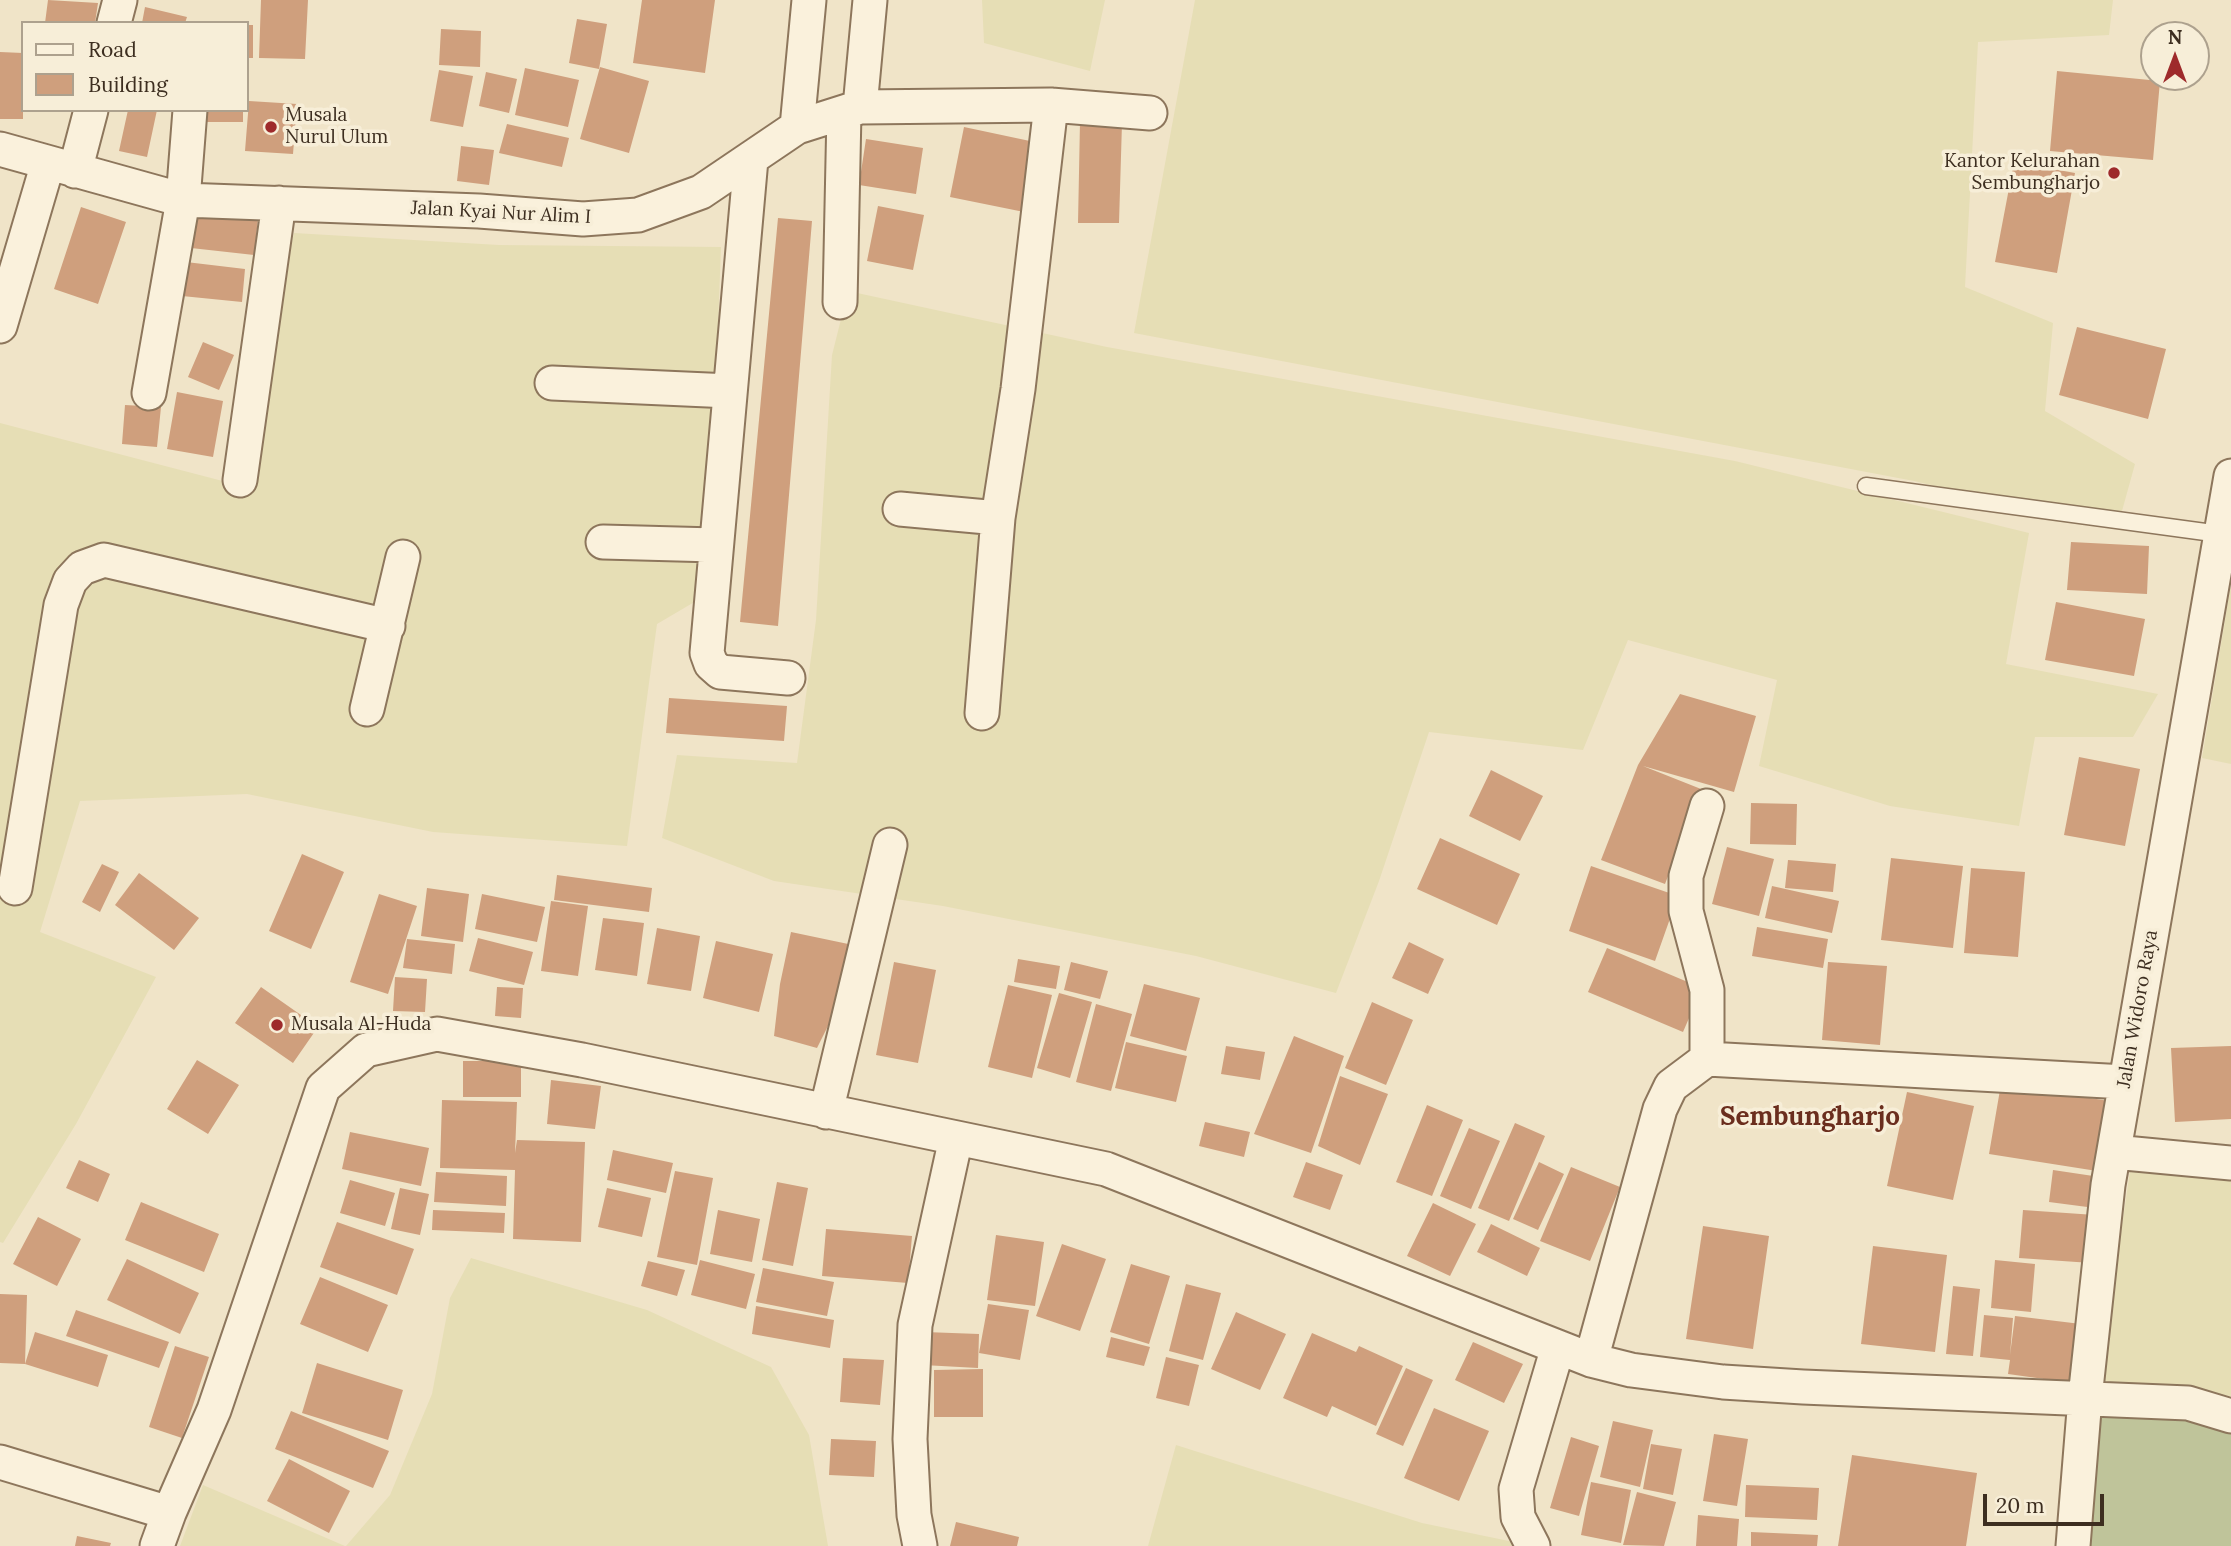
<!DOCTYPE html>
<style>
body{margin:0}
#map{position:relative;width:2231px;height:1546px;overflow:hidden;background:#f0e4c8;font-family:Lora,serif}
canvas{display:block}
.legend{position:absolute;left:21px;top:21px;width:228px;height:91px;box-sizing:border-box;background:#f7eed8;border:2px solid #ada18e;margin:0;padding:9px 12px;list-style:none;font-size:21px;color:#3d2e20}
.legend li{display:flex;align-items:center;gap:14px;height:35px}
.legend b{width:35px;border:2px solid #ada18e}
.north{position:absolute;left:2140px;top:21px;width:70px;height:70px;box-sizing:border-box;background:#f7eed8;border:2px solid #ada18e;border-radius:50%;rotate:0deg;font-size:19px;font-weight:700;line-height:28px;text-align:center;color:#3d2e20}
.north::after{content:'';display:block;margin:auto;width:24px;height:32px;background:#9e2a2b;clip-path:polygon(50% 0,100% 100%,50% 72%,0 100%)}
.scale{position:absolute;left:1983px;top:1494px;width:121px;height:32px;box-sizing:border-box;border:4px solid #3d2e20;border-top:0;padding-left:9px;font-size:21px;line-height:24px;white-space:nowrap;color:#3d2e20;-webkit-text-stroke:5px #f7eed8;paint-order:stroke}
</style>
<div id="map">
<canvas width="2231" height="1546"></canvas>
<ul class="legend">
<li><b style="height:9px;background:#faf1dc"></b>Road</li>
<li><b style="height:19px;background:#cf9f7d"></b>Building</li>
</ul>
<div class="north">N</div>
<div class="scale">20 m</div>
</div>
<script>
const ctx = document.querySelector('canvas').getContext('2d');
ctx.lineJoin = 'round';
function paint(path, color) {
  ctx.fillStyle = color;
  ctx.fill(path, 'evenodd');
}
function poly(rows) {
  const path = new Path2D();
  for (const r of rows) {
    path.moveTo(r[0], r[1]);
    for (let i = 2; i < r.length; i += 2) path.lineTo(r[i], r[i + 1]);
  }
  return path;
}
function trace(path, color, width, dash) {
  ctx.strokeStyle = color;
  ctx.lineWidth = width;
  ctx.lineCap = dash ? 'butt' : 'round';
  ctx.setLineDash(dash || []);
  ctx.stroke(path);
}
function drawText(font, color, halo, rows, align = 'center') {
  ctx.font = font + ' Lora,serif';
  ctx.lineWidth = 7;
  ctx.setLineDash([]);
  ctx.textBaseline = 'middle';
  ctx.strokeStyle = halo;
  ctx.fillStyle = color;
  for (const [text, x, y, turn = 0] of rows) {
    ctx.save();
    ctx.translate(x, y);
    ctx.rotate((+turn || 0) * Math.PI / 180);
    ctx.textAlign = isNaN(turn) ? turn : align;
    if (halo) ctx.strokeText(text, 0, 0);
    ctx.fillText(text, 0, 0);
    ctx.restore();
  }
}
paint(poly([
 [982,0,1105,0,1090,71,984,43],
 [1195,0,2113,0,2109,35,1978,42,1965,287,2053,323,2045,411,2135,464,2117,529,1914,481,1134,333],
 [294,233,499,245,721,247,708,594,657,624,627,846,433,832,247,794,80,801,40,932,156,977,76,1124,3,1243,0,1242,0,423,238,485],
 [848,291,1107,347,1735,461,2029,533,2006,664,2158,694,2133,737,2035,737,2019,826,1890,806,1759,766,1777,680,1628,640,1583,750,1429,732,1379,881,1336,993,1196,956,943,906,774,881,662,838,677,755,797,763,816,620,832,355],
 [2231,584,2231,764,2202,758],
 [2130,1171,2231,1178,2231,1396,2099,1384],
 [471,1258,647,1310,771,1367,809,1435,828,1546,346,1546,390,1495,432,1394,450,1298],
 [1176,1445,1422,1523,1533,1546,1148,1546],
 [203,1485,345,1546,180,1546]
]), '#e6deb5');
paint(poly([
 [2096,1411,2196,1420,2231,1428,2231,1546,2082,1546]
]), '#bfc49a');
paint(poly([
 [48,0,98,3,95,23,45,23],
 [261,0,308,0,305,59,259,58],
 [642,0,715,0,705,73,633,63],
 [145,7,187,17,185,23,142,23],
 [577,19,607,24,599,69,569,63],
 [247,25,253,25,253,58,247,58],
 [441,29,481,31,480,67,439,65],
 [0,52,23,53,23,119,0,119],
 [600,67,649,81,629,153,580,139],
 [525,68,579,80,568,127,515,115],
 [439,70,473,76,463,127,430,121],
 [2057,71,2160,81,2153,160,2050,151],
 [486,72,517,79,509,113,479,106],
 [249,101,297,104,293,154,245,151],
 [128,110,157,110,147,157,119,151],
 [198,110,243,110,243,122,198,122],
 [1080,122,1122,123,1119,223,1078,223],
 [507,124,569,138,562,167,499,153],
 [964,127,1044,144,1029,213,950,197],
 [866,139,923,148,916,194,859,185],
 [461,146,494,150,489,185,457,181],
 [2014,162,2075,173,2057,273,1995,262],
 [186,205,259,211,254,255,182,247],
 [878,206,924,215,913,270,867,261],
 [81,207,126,222,98,304,54,289],
 [778,218,812,221,778,626,740,622],
 [186,262,245,269,242,302,182,296],
 [2077,327,2166,349,2148,419,2059,395],
 [203,342,234,355,219,390,188,377],
 [177,392,223,401,213,457,167,449],
 [125,405,161,407,157,447,122,444],
 [2071,542,2149,546,2147,594,2067,590],
 [2056,602,2145,619,2134,676,2045,660],
 [1680,694,1756,716,1734,792,1643,766,1701,789,1665,884,1601,860,1638,765],
 [669,698,787,706,784,741,666,733],
 [2079,757,2140,769,2125,846,2064,835],
 [1491,770,1543,796,1520,841,1469,816],
 [1751,803,1797,804,1796,845,1750,844],
 [1440,838,1520,874,1497,925,1417,889],
 [1727,847,1774,859,1759,916,1712,904],
 [302,854,344,872,311,949,269,931],
 [1891,858,1963,866,1953,948,1881,940],
 [1788,860,1836,864,1833,892,1785,888],
 [102,864,119,872,100,912,82,902],
 [1591,866,1678,896,1655,961,1569,931],
 [1971,868,2025,872,2018,957,1964,953],
 [139,873,199,918,174,950,115,905],
 [557,875,652,888,649,912,554,900],
 [1772,886,1839,901,1832,933,1765,918],
 [427,888,469,894,463,942,421,936],
 [379,894,417,906,388,994,350,982],
 [482,894,545,907,537,942,475,929],
 [551,901,588,906,578,976,541,971],
 [603,918,644,923,637,976,595,970],
 [1757,927,1828,939,1823,968,1752,956],
 [657,928,700,936,691,991,647,984],
 [791,932,853,945,842,998,817,1048,774,1036,780,984],
 [478,938,533,952,524,985,469,971],
 [407,939,455,944,452,974,403,968],
 [716,941,773,954,759,1012,703,998],
 [1409,942,1444,959,1428,994,1392,978],
 [1607,948,1702,988,1683,1032,1588,992],
 [1018,959,1060,966,1056,989,1014,982],
 [894,962,936,970,918,1063,876,1055],
 [1071,962,1108,971,1100,999,1064,990],
 [1828,962,1887,966,1880,1045,1822,1040],
 [395,977,427,979,425,1012,393,1011],
 [1144,984,1200,998,1186,1051,1130,1036],
 [1008,985,1052,995,1032,1078,988,1067],
 [261,987,318,1027,293,1063,235,1023],
 [497,987,523,988,521,1018,495,1016],
 [1059,993,1092,1002,1070,1078,1037,1068],
 [1372,1002,1413,1020,1386,1085,1345,1068],
 [1096,1004,1132,1014,1111,1091,1076,1082],
 [1294,1036,1344,1056,1311,1153,1254,1134],
 [1126,1042,1187,1056,1176,1102,1115,1088],
 [1226,1046,1265,1052,1260,1080,1221,1074],
 [2231,1046,2231,1119,2175,1122,2171,1048],
 [197,1060,239,1085,208,1134,167,1109],
 [463,1061,521,1061,521,1097,463,1097],
 [1340,1076,1388,1094,1360,1165,1318,1146],
 [551,1080,601,1086,595,1129,547,1124],
 [2001,1084,2109,1101,2097,1171,1989,1154],
 [1907,1092,1974,1106,1953,1200,1887,1186],
 [442,1100,517,1102,515,1153,517,1140,585,1142,581,1242,513,1239,515,1170,440,1168],
 [1427,1105,1463,1120,1432,1196,1396,1182],
 [1205,1122,1250,1132,1244,1157,1199,1146],
 [1515,1123,1545,1136,1509,1221,1478,1208],
 [1469,1128,1500,1141,1471,1209,1440,1196],
 [350,1132,429,1148,421,1186,342,1169],
 [613,1150,673,1163,666,1193,607,1180],
 [79,1160,110,1174,98,1202,66,1188],
 [1306,1162,1343,1175,1330,1210,1293,1197],
 [1539,1162,1564,1174,1538,1230,1513,1219],
 [1571,1167,1620,1187,1590,1261,1540,1241],
 [2053,1170,2100,1177,2095,1208,2049,1202],
 [675,1171,713,1178,697,1265,657,1257],
 [436,1172,507,1176,506,1206,434,1202],
 [350,1180,395,1193,385,1226,340,1213],
 [777,1182,808,1188,793,1266,762,1260],
 [400,1188,429,1194,420,1235,391,1229],
 [607,1188,651,1198,642,1237,598,1227],
 [141,1202,219,1234,204,1272,125,1240],
 [1433,1203,1476,1224,1450,1276,1407,1256],
 [433,1210,505,1213,504,1233,432,1230],
 [718,1210,760,1219,752,1262,710,1254],
 [2023,1210,2095,1215,2091,1263,2019,1258],
 [38,1217,81,1239,57,1286,13,1264],
 [337,1222,414,1249,397,1295,320,1267],
 [1491,1224,1540,1248,1527,1276,1477,1252],
 [1703,1226,1769,1236,1753,1349,1686,1339],
 [826,1229,912,1236,908,1283,822,1276],
 [996,1235,1044,1242,1035,1306,987,1300],
 [1062,1244,1106,1259,1080,1331,1036,1316],
 [1873,1246,1947,1255,1935,1352,1861,1344],
 [127,1259,199,1293,180,1334,107,1300],
 [700,1260,755,1274,746,1309,691,1295],
 [1995,1260,2035,1264,2031,1312,1991,1308],
 [648,1261,685,1270,677,1296,641,1286],
 [1131,1264,1170,1276,1149,1344,1110,1332],
 [763,1268,834,1282,827,1316,756,1302],
 [320,1277,388,1305,368,1352,300,1324],
 [1186,1284,1221,1293,1203,1360,1169,1351],
 [1953,1286,1980,1289,1973,1356,1946,1354],
 [0,1294,27,1295,25,1364,35,1332,108,1355,98,1387,25,1364,0,1363],
 [988,1304,1029,1310,1020,1360,979,1353],
 [756,1306,834,1320,830,1348,752,1334],
 [76,1310,169,1342,159,1368,66,1336],
 [1236,1312,1286,1334,1260,1390,1211,1369],
 [1984,1315,2013,1318,2010,1355,2015,1316,2081,1324,2073,1383,2008,1374,2010,1360,1980,1357],
 [925,1332,979,1334,978,1368,923,1365],
 [1312,1333,1356,1352,1359,1346,1403,1366,1376,1426,1332,1406,1327,1417,1283,1398],
 [1111,1337,1150,1347,1144,1366,1106,1357],
 [1473,1342,1523,1364,1504,1403,1455,1380],
 [175,1346,209,1357,182,1438,149,1427],
 [1166,1357,1199,1365,1189,1406,1156,1398],
 [843,1358,884,1360,880,1405,840,1402],
 [317,1363,403,1390,388,1440,302,1413],
 [1406,1368,1433,1380,1403,1446,1376,1434],
 [983,1369,983,1417,934,1417,934,1370],
 [1434,1408,1489,1431,1459,1501,1404,1478],
 [291,1411,389,1451,373,1488,275,1449],
 [1613,1421,1653,1430,1640,1487,1600,1477],
 [1714,1434,1748,1439,1737,1506,1703,1501],
 [1571,1437,1599,1446,1579,1516,1550,1508],
 [831,1439,876,1441,874,1477,829,1475],
 [1651,1444,1682,1449,1673,1495,1643,1489],
 [1852,1455,1977,1473,1966,1546,1838,1546],
 [289,1459,350,1491,329,1533,267,1501],
 [1591,1482,1631,1490,1621,1543,1581,1535],
 [1746,1485,1819,1488,1817,1520,1745,1517],
 [1637,1492,1676,1502,1664,1546,1623,1545],
 [1698,1515,1739,1519,1737,1546,1696,1546],
 [956,1522,1019,1537,1017,1546,950,1546],
 [1751,1532,1818,1535,1817,1546,1751,1546],
 [77,1536,111,1543,110,1546,75,1546]
]), '#cf9f7d');
const service = poly([
 [1866,486,2220,534]
]);
const minor = poly([
 [114,23,120,0],
 [860,107,870,0],
 [797,127,809,0],
 [0,149,183,200,479,211,583,219,638,215,701,192,797,127,860,107,1051,105,1150,113],
 [751,159,707,653,711,664,720,672,788,678],
 [75,171,91,110],
 [840,302,844,112],
 [0,326,48,163],
 [552,383,730,391],
 [149,393,183,200,190,110],
 [240,480,279,203],
 [900,509,998,518],
 [603,542,715,545],
 [367,709,403,557],
 [982,713,998,518,1018,389,1051,105],
 [1707,806,1686,876,1686,911,1707,990,1707,1059],
 [15,888,61,605,70,581,82,568,104,560,388,626],
 [826,1112,890,845],
 [2114,1152,2231,1163],
 [1591,1360,1660,1109,1671,1086,1707,1059,2125,1082],
 [0,1462,169,1513,214,1410,323,1088,366,1050,437,1034,582,1060,1106,1169,1591,1360,1631,1370,1723,1382,1803,1387,2188,1403,2231,1416],
 [157,1546,169,1513],
 [920,1546,914,1515,910,1439,915,1325,956,1138],
 [1533,1546,1518,1517,1516,1489,1558,1347],
 [2073,1546,2085,1398,2108,1185,2231,476]
]);
trace(service, '#8d765c', 19);
trace(minor, '#8d765c', 37);
trace(service, '#faf1dc', 16);
trace(minor, '#faf1dc', 33);
for (const [x, y, r, color] of [
 [271,127,7,"#9e2a2b"],
 [2114,173,7,"#9e2a2b"],
 [277,1025,7,"#9e2a2b"]
]) {
  const dot = new Path2D();
  dot.arc(x, y, r, 0, 2 * Math.PI);
  ctx.fillStyle = color;
  ctx.fill(dot);
  trace(dot, '#f7eed8', 2.5);
}
drawText('19px', '#3d2e20', '#f7eed8', [
 ["Musala",285,116],
 ["Nurul Ulum",285,138],
 ["Kantor Kelurahan",2100,162,"right"],
 ["Sembungharjo",2100,184,"right"],
 ["Musala Al-Huda",291,1025]
], 'left');
drawText('19px', '#3d2e20', '#f7eed8', [
 ["Jalan Kyai Nur Alim I",501,213,3],
 ["Jalan Widoro Raya",2138,1009,-80]
]);
drawText('bold 26px', '#6b2e1e', '#f7eed8', [
 ["Sembungharjo",1810,1118]
]);
</script>
